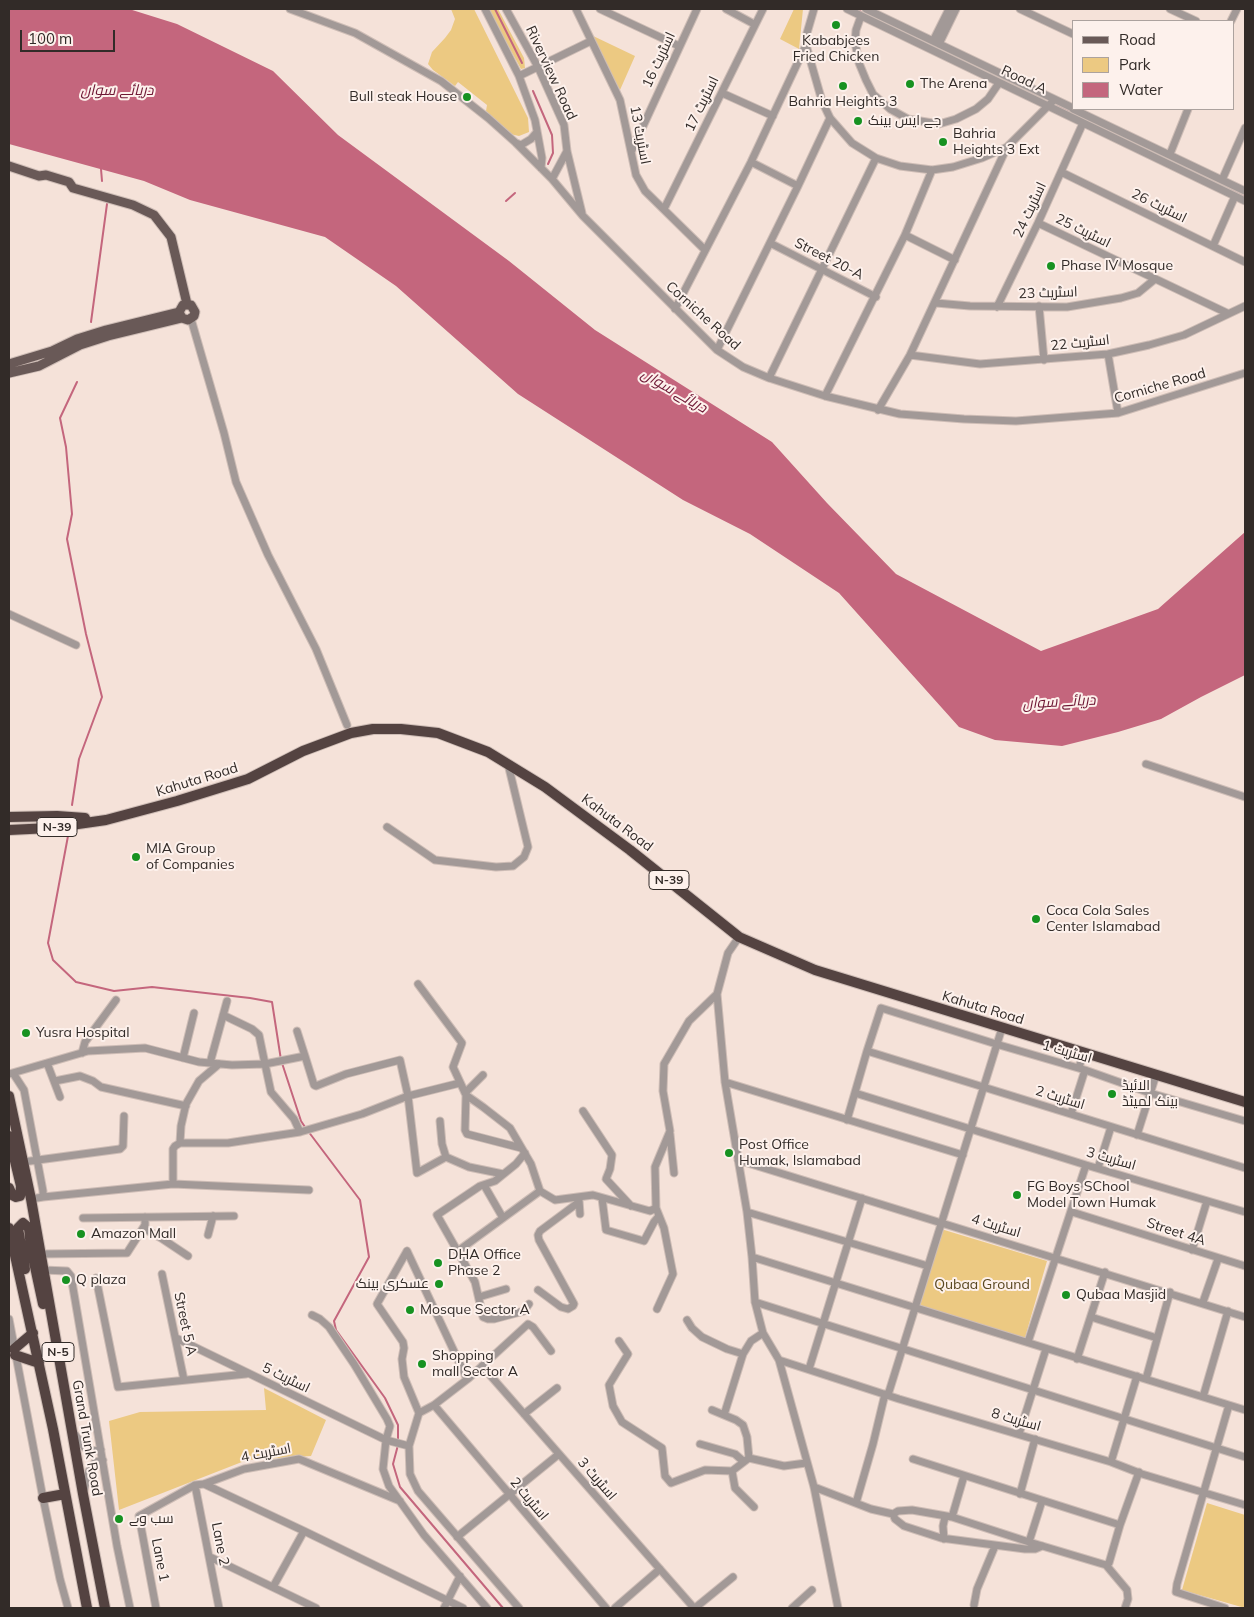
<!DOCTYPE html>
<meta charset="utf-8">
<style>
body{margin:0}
#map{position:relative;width:1254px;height:1617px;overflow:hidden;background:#f5e2d9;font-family:Mulish,sans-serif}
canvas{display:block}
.frame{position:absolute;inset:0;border:10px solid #322b28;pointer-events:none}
.legend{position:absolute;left:1072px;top:20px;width:162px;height:90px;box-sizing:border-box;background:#fdf1ec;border:1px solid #aca29e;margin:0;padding:6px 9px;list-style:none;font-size:15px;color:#322b28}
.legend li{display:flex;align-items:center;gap:10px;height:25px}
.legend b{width:25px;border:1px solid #aca29e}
.scale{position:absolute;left:20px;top:30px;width:95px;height:22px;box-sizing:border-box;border:2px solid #322b28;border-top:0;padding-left:6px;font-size:15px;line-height:18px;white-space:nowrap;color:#322b28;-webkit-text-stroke:4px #fdf1ec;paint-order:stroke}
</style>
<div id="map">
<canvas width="1254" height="1617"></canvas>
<div class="frame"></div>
<ul class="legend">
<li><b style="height:6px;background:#695957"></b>Road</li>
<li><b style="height:14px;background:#ecc982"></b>Park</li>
<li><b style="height:14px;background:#c4667d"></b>Water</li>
</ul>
<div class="scale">100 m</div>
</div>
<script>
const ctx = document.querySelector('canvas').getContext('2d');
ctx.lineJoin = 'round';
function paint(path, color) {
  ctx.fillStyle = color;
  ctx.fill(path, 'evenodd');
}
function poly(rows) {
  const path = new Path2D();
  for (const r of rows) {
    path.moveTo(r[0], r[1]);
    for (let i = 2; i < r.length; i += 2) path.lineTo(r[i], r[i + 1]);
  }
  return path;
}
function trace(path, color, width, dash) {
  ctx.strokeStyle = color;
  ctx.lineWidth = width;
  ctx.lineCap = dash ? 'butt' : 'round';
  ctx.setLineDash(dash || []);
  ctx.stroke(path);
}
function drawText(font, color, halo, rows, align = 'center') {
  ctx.font = font + ' Mulish,Cairo,sans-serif';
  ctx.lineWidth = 4;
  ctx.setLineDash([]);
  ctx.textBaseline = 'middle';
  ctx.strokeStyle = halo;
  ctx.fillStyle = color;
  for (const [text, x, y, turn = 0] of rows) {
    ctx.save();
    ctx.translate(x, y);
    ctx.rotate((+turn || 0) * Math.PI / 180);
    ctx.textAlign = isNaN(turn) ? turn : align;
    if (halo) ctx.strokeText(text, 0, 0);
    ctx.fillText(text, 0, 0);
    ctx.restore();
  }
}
paint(poly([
 [451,9,474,9,528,118,529,132,519,136,510,134,486,111,487,105,458,82,455,86,433,70,428,64,432,52,445,38,451,30,455,19],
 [488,9,498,9,524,58,525,68,521,69],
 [794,9,803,9,799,49,780,39],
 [589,34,635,56,620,90],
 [941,1229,1047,1261,1024,1341,918,1310],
 [264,1388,326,1420,311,1456,247,1460,119,1510,109,1421,140,1412,266,1410],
 [1207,1503,1245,1515,1245,1608,1182,1590]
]), '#ecc982');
paint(poly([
 [9,9,129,9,177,24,273,71,338,135,509,261,595,330,772,442,827,503,896,574,1041,651,1158,609,1245,532,1245,675,1201,697,1161,719,1118,732,1062,746,995,740,959,727,839,593,750,534,683,500,518,394,396,286,325,237,190,200,144,181,9,144]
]), '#c4667d');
trace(poly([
 [495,9,522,63],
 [855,9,1033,94],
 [533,91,552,135,553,153,548,164],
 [1057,106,1245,197],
 [101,169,102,181],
 [506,201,515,193],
 [91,322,107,204],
 [72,805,79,759,102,697,86,634,67,539,72,514,66,447,60,418,77,382],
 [68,836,48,943,53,960,76,982,114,991,152,987,250,998,272,1002,281,1060,301,1121,305,1127],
 [308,1131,360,1200,369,1257,334,1321,336,1330,385,1398,398,1425,398,1440],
 [398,1445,393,1464,400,1487,503,1608]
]), '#c4667d', 2);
const minor = poly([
 [290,9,355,33,441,81,488,118,516,143,552,179,583,216,717,350,743,367,769,378,825,396,900,414,964,419,1016,421,1118,413,1245,373],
 [485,9,519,76,535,120,542,158,541,168],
 [506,9,538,67,564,125,567,151,582,213],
 [576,9,620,100,636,175,645,191,705,250],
 [600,9,679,46],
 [726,9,754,24],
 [814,9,807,33,806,45,822,101,830,118,852,143,876,158,900,166,932,170,953,167,982,158,1007,147,1054,100],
 [847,9,1245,201],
 [866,9,1073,108],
 [1020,9,1073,34],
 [1170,9,1196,21],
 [861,16,856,30,855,42,859,63,866,80,873,94,890,109,908,119,939,124,956,119,976,109,988,99,999,83],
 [1231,21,1237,9],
 [933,41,949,9],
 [939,44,956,9],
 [519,76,591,41],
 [722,93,773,116],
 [1073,109,1245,191],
 [516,143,521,145,531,139,537,132],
 [632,150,697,9],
 [1170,154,1188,109],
 [751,162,798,186],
 [1061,172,1245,262],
 [552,179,567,151],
 [1222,180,1245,128],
 [664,209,763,9],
 [1038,223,1227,313],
 [905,235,955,260],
 [770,243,876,297],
 [1213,246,1235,196],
 [936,303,970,306,1067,307,1121,298,1138,293,1155,279],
 [1039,306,1044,360],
 [997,307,1038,223,1083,123],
 [675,309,751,162,806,45],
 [191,319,224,433,236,482,268,555,316,649,347,725],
 [717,350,798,186,830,118],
 [1108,354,1118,413],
 [910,355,980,364,1108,354,1149,345,1184,335,1245,306],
 [769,378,876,158],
 [825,396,905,235,932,170],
 [878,410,910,355,1007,147],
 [9,614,76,645],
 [1146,764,1245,797],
 [387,827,435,860,496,867,513,866,524,857,528,847,508,764],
 [739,937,728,953,717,994,725,1082,747,1212,752,1257,755,1302,763,1333,779,1360,814,1487,838,1608],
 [418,984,462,1043,453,1067,466,1095,483,1107,510,1128,531,1164,540,1191],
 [297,1031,305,1056,265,1064,271,1092,294,1119,300,1132,362,1114,408,1096,460,1083],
 [867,1051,1245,1168],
 [82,1053,85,1042,116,1000],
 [305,1056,314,1085,316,1086,346,1074,400,1060,408,1096,417,1173,446,1157],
 [183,1058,194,1013],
 [47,1063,60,1097],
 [210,1063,227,1001],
 [1079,1068,1083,1053],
 [13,1073,24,1090,43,1191,43,1197,31,1199],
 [9,1074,88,1051,145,1048,199,1062,232,1065,265,1064,259,1035,252,1029,223,1015],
 [55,1081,80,1076,93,1081,101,1087,186,1106],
 [725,1082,963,1155],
 [465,1093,483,1075],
 [855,1093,1086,1165,1245,1212],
 [466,1095,465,1130,467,1134,521,1148],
 [583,1111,612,1155,610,1169,606,1179,631,1206],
 [1071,1114,1085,1070],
 [847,1120,867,1051,881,1008,996,1044,1085,1070,1150,1093,1245,1121],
 [440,1121,442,1144,446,1157,469,1167,503,1174],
 [670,1134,674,1173],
 [1137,1135,1156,1075],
 [180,1143,181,1126,186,1104,199,1081,219,1064],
 [525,1153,516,1164,495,1181,480,1186,437,1215,475,1282,483,1317,488,1319,494,1319,524,1311,529,1304],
 [738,1160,1245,1317],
 [23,1162,120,1149,123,1146,124,1116],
 [1098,1168,1111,1127],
 [173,1184,173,1149,175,1146,180,1143,228,1143,300,1132],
 [484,1185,503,1218],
 [43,1197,173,1184,309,1190],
 [602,1198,606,1230,644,1241,654,1222,659,1216],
 [579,1200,580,1214],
 [656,1208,664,1228,673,1274,657,1309],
 [747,1212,928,1266],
 [1072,1212,1245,1266],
 [83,1218,234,1216],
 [143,1228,161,1238,188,1256],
 [208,1235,213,1216],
 [1192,1250,1207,1201],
 [407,1251,377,1304,403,1342,404,1348,402,1359,404,1377,419,1413,409,1446,410,1474,418,1491,519,1608],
 [407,1251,467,1379],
 [458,1251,540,1191,555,1200,593,1195,650,1211,656,1208,655,1167,670,1131,663,1091,664,1064,689,1021,717,994],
 [40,1254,127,1253,145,1225,145,1217],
 [752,1257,1245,1410],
 [43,1270,67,1271,71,1276,117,1546,130,1608],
 [162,1274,184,1380],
 [96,1278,118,1387,246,1374],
 [538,1290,561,1307,568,1309,573,1306,574,1304,539,1240,538,1235,540,1231,579,1202],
 [479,1297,506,1289],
 [755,1302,1245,1457],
 [1203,1302,1218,1259],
 [312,1315,320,1319,329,1327,354,1364,387,1419,390,1426,386,1440,383,1469,389,1486,424,1535,487,1608],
 [1091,1317,1157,1338],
 [9,1319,43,1498,60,1579,68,1608],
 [687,1320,692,1328,702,1337,727,1349,743,1354],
 [176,1338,386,1440,409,1446],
 [619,1341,628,1354,609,1385,613,1406,622,1422,662,1448,665,1476,671,1483,705,1470,732,1471,749,1458,784,1466,806,1463],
 [1028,1342,1086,1165],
 [1077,1359,1105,1272],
 [779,1360,899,1399,1111,1462,1142,1474,1245,1505],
 [482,1366,694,1608],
 [809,1369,862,1198],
 [1146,1379,1170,1292],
 [888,1395,1002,1028],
 [1203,1397,1228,1311],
 [434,1405,606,1608],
 [712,1410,736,1420,743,1425,747,1437,749,1458],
 [419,1413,434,1405,469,1378,528,1324,533,1327,551,1351],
 [524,1414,557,1388],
 [724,1415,743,1354,751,1341,763,1333],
 [74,1433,84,1447,90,1451,101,1450],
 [1019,1434,1046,1349],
 [700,1444,735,1454,743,1461],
 [913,1459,1120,1525],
 [1111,1462,1137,1376],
 [732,1471,735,1488,754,1507],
 [964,1476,952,1517,1029,1542,1042,1501],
 [204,1484,304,1531,463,1608],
 [195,1485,219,1608],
 [814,1487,871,1509,893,1514],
 [84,1490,89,1471,95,1462,103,1460],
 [1020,1494,1035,1439],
 [856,1503,873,1444,885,1394],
 [952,1517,912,1510,898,1511,893,1514,895,1519,904,1526,941,1538,1025,1549,1035,1549,1042,1546],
 [457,1537,559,1454],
 [944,1539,943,1526,945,1517],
 [1029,1542,1106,1565,1109,1563,1120,1525,1139,1472],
 [210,1557,316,1608],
 [1106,1565,1127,1590,1128,1599,1125,1608],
 [273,1587,304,1531],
 [974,1605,977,1589,995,1546],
 [156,1608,139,1516,195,1485,204,1484,244,1469,299,1459,400,1501],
 [444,1608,460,1576],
 [615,1608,660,1569],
 [695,1608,733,1577],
 [792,1608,812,1590],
 [1225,1608,1176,1592,1177,1584,1229,1405]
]);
const major = poly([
 [9,166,39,176,46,175,69,182,73,188,133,205,154,215,171,237,187,304],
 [9,364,52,351,77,339,106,330,179,312,183,305,191,305,195,312,194,316,188,320,182,318,179,312],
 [9,373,39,366,80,345,108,336,182,318]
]);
const highway = poly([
 [9,817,57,816,85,818],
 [9,830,50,828,106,820,177,801,248,779,303,751,351,733,373,729,401,729,438,733,488,752,545,787,630,850,739,937,815,970,1245,1102],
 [9,1096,31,1199,83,1494,105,1608],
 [9,1136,21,1186,20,1196,16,1197,12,1195,9,1188],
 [9,1228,53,1429,87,1608],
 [25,1269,18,1228,23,1223,29,1228,31,1248,43,1304],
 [14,1349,33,1333],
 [15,1355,39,1363],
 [43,1498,65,1494]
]);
trace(minor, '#cebdb6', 9);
trace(major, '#cebdb6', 11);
trace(highway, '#cebdb6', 12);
trace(minor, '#a29997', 7);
trace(major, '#695957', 9);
trace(highway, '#544341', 10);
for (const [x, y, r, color] of [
 [836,25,5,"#179221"],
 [910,84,5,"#179221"],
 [843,86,5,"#179221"],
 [467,97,5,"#179221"],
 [858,121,5,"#179221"],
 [943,142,5,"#179221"],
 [1051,266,5,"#179221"],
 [136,857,5,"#179221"],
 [1036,919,5,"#179221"],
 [26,1033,5,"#179221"],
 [1112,1094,5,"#179221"],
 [729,1153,5,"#179221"],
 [1017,1195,5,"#179221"],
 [81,1234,5,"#179221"],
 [438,1263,5,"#179221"],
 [66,1280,5,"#179221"],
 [439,1284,5,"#179221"],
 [1066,1295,5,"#179221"],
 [410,1310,5,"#179221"],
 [422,1364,5,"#179221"],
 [119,1519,5,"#179221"]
]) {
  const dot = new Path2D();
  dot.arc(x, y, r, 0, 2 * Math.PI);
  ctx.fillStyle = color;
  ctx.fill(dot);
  trace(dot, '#fdf1ec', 2);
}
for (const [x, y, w] of [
 [57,827,40],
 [669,880,40],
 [58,1352,32]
]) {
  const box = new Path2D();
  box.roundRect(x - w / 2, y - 9.5, w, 19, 4);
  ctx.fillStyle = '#fdf1ec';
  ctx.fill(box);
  trace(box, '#322b28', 1);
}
drawText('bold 12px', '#322b28', null, [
 ["N-39",57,827],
 ["N-39",669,880],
 ["N-5",58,1352]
]);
drawText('14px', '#322b28', '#fdf1ec', [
 ["Kababjees",836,41,"center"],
 ["Fried Chicken",836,57,"center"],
 ["The Arena",920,84],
 ["Bull steak House",457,97,"right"],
 ["Bahria Heights 3",843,102,"center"],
 ["جے ایس بینک",868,121],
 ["Bahria",953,134],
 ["Heights 3 Ext",953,150],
 ["Phase IV Mosque",1061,266],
 ["MIA Group",146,849],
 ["of Companies",146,865],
 ["Coca Cola Sales",1046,911],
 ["Center Islamabad",1046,927],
 ["Yusra Hospital",36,1033],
 ["الائیڈ",1122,1086],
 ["بینک لمیٹڈ",1122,1102],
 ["Post Office",739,1145],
 ["Humak, Islamabad",739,1161],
 ["FG Boys SChool",1027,1187],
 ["Model Town Humak",1027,1203],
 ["Amazon Mall",91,1234],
 ["DHA Office",448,1255],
 ["Phase 2",448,1271],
 ["Q plaza",76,1280],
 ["عسکری بینک",429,1284,"right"],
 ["Qubaa Masjid",1076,1295],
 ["Mosque Sector A",420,1310],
 ["Shopping",432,1356],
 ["mall Sector A",432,1372],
 ["سب وے",129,1519]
], 'left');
drawText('14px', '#322b28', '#fdf1ec', [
 ["اسٹریٹ 16",659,60,-65],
 ["Riverview Road",551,73,65],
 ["Road A",1024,80,25],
 ["اسٹریٹ 17",702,104,-64],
 ["اسٹریٹ 13",640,135,79],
 ["اسٹریٹ 26",1159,206,26],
 ["اسٹریٹ 24",1030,210,-65],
 ["اسٹریٹ 25",1083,231,26],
 ["Street 20-A",829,259,27],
 ["اسٹریٹ 23",1048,293,-2],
 ["Corniche Road",703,316,42],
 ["اسٹریٹ 22",1080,343,-6],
 ["Corniche Road",1160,386,-16],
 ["Kahuta Road",197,780,-17],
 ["Kahuta Road",617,823,37],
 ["Kahuta Road",983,1008,17],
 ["اسٹریٹ 1",1067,1052,16],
 ["اسٹریٹ 2",1060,1098,17],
 ["اسٹریٹ 3",1111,1159,16],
 ["اسٹریٹ 4",996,1226,17],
 ["Street 4A",1176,1232,18],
 ["Street 5 A",185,1324,78],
 ["اسٹریٹ 5",286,1378,26],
 ["اسٹریٹ 8",1016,1420,16],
 ["Grand Trunk Road",87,1438,80],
 ["اسٹریٹ 4",266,1453,-11],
 ["اسٹریٹ 3",597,1479,49],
 ["اسٹریٹ 2",529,1499,50],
 ["Lane 2",220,1544,79],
 ["Lane 1",160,1560,79]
]);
drawText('14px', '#594720', '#fdf1ec', [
 ["Qubaa Ground",982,1285]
]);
drawText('italic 15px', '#6e1734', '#fdf1ec', [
 ["دریائے سواں",117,90],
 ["دریائے سواں",674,391,30],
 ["دریائے سواں",1059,702,-3]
]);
</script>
